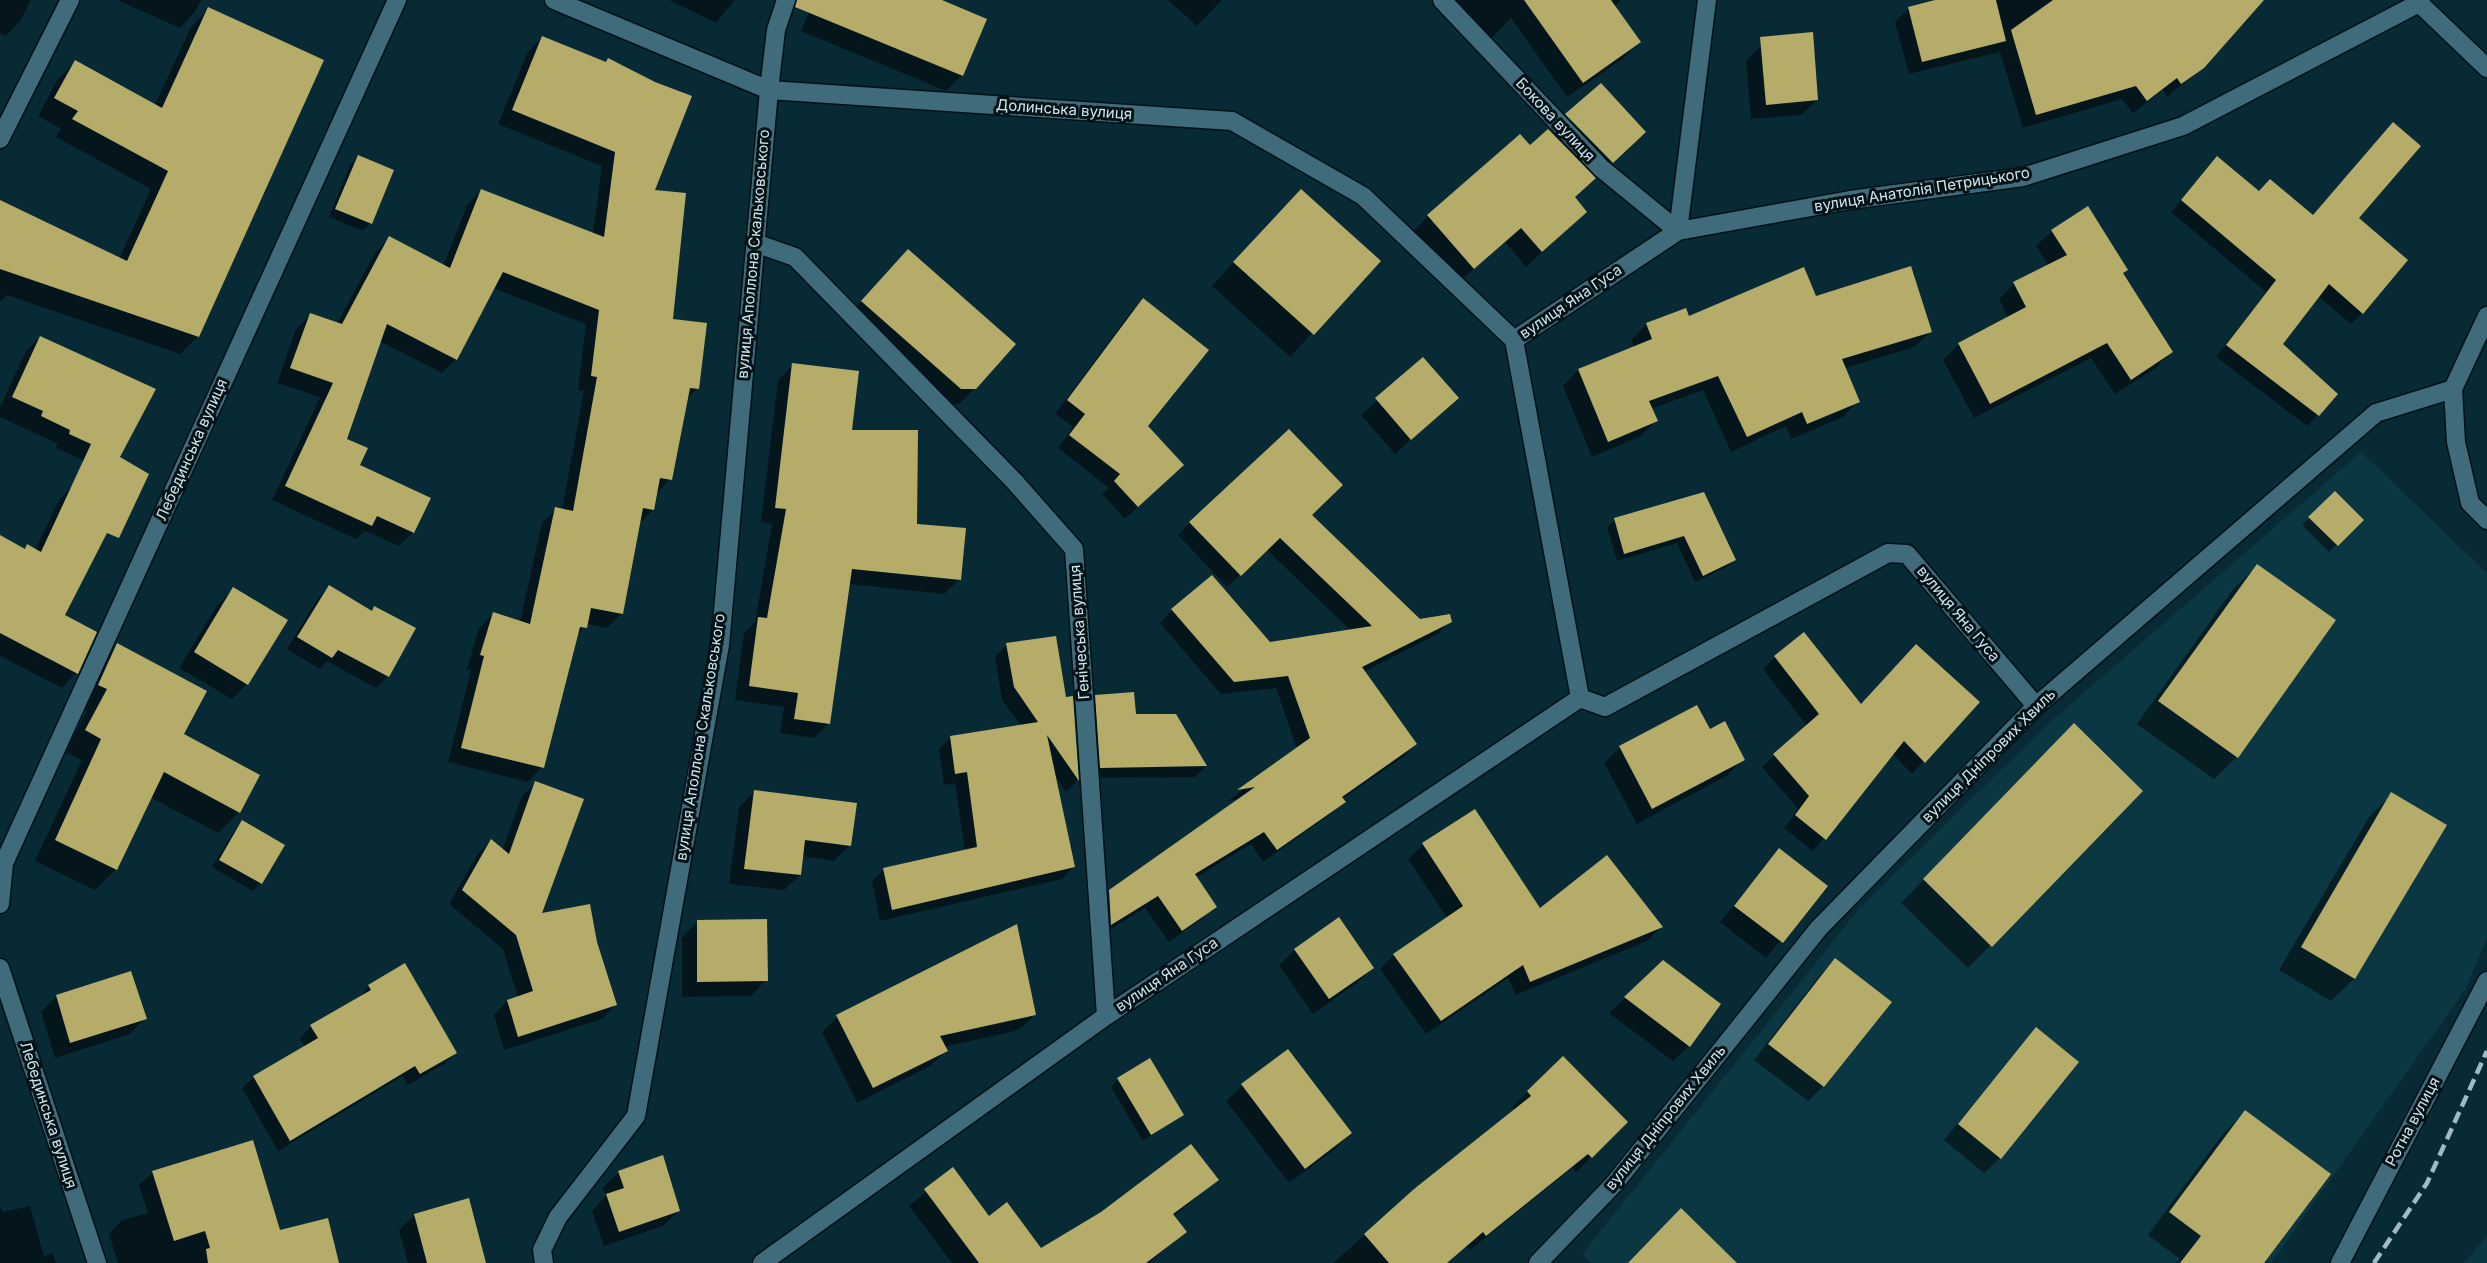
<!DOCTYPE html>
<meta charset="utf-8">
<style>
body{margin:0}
canvas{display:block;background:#072a34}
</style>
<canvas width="2487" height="1263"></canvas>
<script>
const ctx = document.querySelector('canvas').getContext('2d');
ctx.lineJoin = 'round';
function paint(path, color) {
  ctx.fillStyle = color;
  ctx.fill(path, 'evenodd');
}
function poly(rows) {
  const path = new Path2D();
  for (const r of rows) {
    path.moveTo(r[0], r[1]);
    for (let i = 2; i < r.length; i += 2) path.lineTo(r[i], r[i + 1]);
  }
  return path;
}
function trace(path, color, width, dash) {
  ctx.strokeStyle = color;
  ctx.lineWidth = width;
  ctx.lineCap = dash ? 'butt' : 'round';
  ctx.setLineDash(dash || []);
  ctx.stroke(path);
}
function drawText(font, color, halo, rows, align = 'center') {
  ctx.font = font + ' Inter,sans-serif';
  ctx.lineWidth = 6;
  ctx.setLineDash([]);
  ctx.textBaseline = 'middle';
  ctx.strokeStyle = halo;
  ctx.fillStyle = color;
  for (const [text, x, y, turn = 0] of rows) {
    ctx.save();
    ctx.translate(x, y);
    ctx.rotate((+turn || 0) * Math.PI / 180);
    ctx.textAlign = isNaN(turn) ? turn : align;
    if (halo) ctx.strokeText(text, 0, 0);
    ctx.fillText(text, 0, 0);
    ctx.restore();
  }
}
paint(poly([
 [2361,452,2487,573,2487,938,2465,990,2271,1263,1591,1263,1582,1254,1859,909,2049,723],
 [2487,1236,2487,1263,2464,1263]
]), '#0b3742');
paint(poly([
 [0,0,31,0,20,21,6,36,0,33],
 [117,0,201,0,195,12,180,28],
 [669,0,735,0,716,23],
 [814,0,938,0,962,75,946,91,801,31],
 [1168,0,1222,0,1197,26],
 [1447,0,1621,0,1614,7,1639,42,1624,58,1567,97,1511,18,1488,42],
 [1941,0,2262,0,2203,67,2167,97,2163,90,2133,113,2122,99,2023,128,2000,52,1909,74,1895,22,1909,8],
 [209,9,198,336,180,354,7,295,0,302,0,213,119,259,151,189,56,137,61,129,38,116,58,79,75,62,155,105,191,27],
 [542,38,653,191,671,320,697,389,686,399,670,479,656,494,653,510,639,524,621,614,607,628,586,624,576,637,542,767,528,782,448,762,471,670,467,669,479,628,493,614,520,622,542,523,556,509,562,510,584,391,578,390,586,324,493,288,456,359,442,373,379,341,345,440,358,465,413,532,399,546,365,531,356,539,272,500,320,397,277,383,296,329,310,315,337,324,375,253,389,238,443,266,467,205,481,190,593,234,602,166,498,124,528,52],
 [1762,45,1817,100,1801,115,1751,119,1746,61],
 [1567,115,1636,140,1604,169,1559,123],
 [358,157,371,223,363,231,329,217,350,165],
 [2206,170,2313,217,2362,313,2351,324,2318,296,2281,344,2318,415,2307,426,2216,357,2266,292,2171,212],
 [1574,198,1570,227,1526,267,1505,242,1458,283,1413,232,1428,216],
 [1278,213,1378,261,1290,357,1212,286],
 [2052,231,2122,274,2171,352,2156,368,2115,394,2091,358,1974,418,1943,360,1959,344,2008,318,1999,299,2014,284,2049,266,2036,246],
 [893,266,975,388,959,404,945,404,847,317],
 [1815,298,1930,332,1914,347,1845,368,1858,401,1843,417,1791,439,1786,426,1731,452,1703,390,1651,409,1656,421,1641,436,1592,457,1563,386,1578,370,1634,348,1631,340,1647,324],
 [1143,300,1146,427,1169,477,1125,519,1102,494,1109,488,1058,448,1073,427,1055,414,1131,312],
 [40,337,105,470,56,448,58,444,0,417,0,407,26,351],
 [1423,359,1457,398,1395,454,1361,415],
 [793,365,850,432,915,525,959,580,944,594,848,584,829,723,814,738,780,733,784,707,735,700,744,633,755,622,772,524,761,522,778,380],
 [73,485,63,616,95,633,76,673,62,688,0,656,0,537,24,550,27,546,35,550,59,500],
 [1703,493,1734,559,1727,567,1695,582,1677,543,1617,561,1607,527,1615,520],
 [2335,493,2362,520,2329,552,2302,525],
 [1310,515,1420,620,1450,621,1438,634,1363,672,1415,744,1403,757,1342,799,1344,802,1331,814,1263,862,1251,844,1195,878,1215,906,1202,919,1169,942,1145,908,1099,936,1097,904,1110,891,1240,799,1228,801,1297,749,1276,688,1221,694,1160,623,1172,610,1269,643,1351,631,1267,550,1227,587,1178,535,1190,523],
 [2257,566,2237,757,2214,779,2137,724,2234,588],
 [329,587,370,612,375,608,388,676,376,688,327,661,320,669,287,649,318,598],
 [233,589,247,684,232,699,179,668,218,604],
 [117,645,239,812,218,833,150,797,116,869,95,890,35,861,82,760,65,752,87,711,78,706,96,665],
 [1007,645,1065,698,1071,698,1077,781,1066,792,1054,774,1074,866,1062,879,880,921,872,881,884,869,965,851,955,783,944,785,939,749,951,737,1021,726,1002,700,995,657],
 [1775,657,1860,706,1978,702,1912,774,1893,754,1813,851,1784,828,1798,809,1762,767,1807,726,1763,669],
 [1096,696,1134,716,1175,716,1206,766,1195,777,1090,778,1085,707],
 [1696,707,1709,731,1743,759,1728,775,1637,824,1604,763,1619,748],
 [2051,748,2141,791,1968,968,1901,903],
 [536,783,540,915,596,942,615,1005,602,1019,504,1050,494,1015,507,1001,518,998,503,949,449,904,477,855,491,841,502,851,522,796],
 [754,792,850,845,834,861,802,856,800,875,784,890,729,884,739,807],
 [2392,794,2445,825,2354,979,2331,1001,2279,970,2369,817],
 [1474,811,1539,910,1661,927,1647,941,1516,995,1508,978,1426,1034,1380,969,1394,955,1447,918,1408,859,1423,845],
 [243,822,260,883,253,891,212,867,235,830],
 [1779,850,1825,886,1766,958,1720,922],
 [697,922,766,980,751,996,682,997,682,938],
 [1295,950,1372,968,1357,983,1313,1014,1279,965],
 [1835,960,1823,1086,1808,1101,1754,1060,1820,975],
 [1663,962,1689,1046,1673,1061,1609,1013],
 [130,973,145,1018,130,1034,55,1058,41,1012,56,997],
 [369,986,455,1053,444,1064,408,1085,403,1076,278,1151,242,1088,254,1077,305,1047,300,1038,311,1026,359,999],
 [1035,1015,1019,1030,944,1047,946,1051,930,1066,857,1103,822,1032,837,1017],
 [2036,1029,2000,1158,1984,1173,1944,1140],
 [1287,1051,1350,1133,1335,1149,1289,1183,1226,1101,1242,1086],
 [1563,1058,1626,1122,1576,1172,1572,1168,1470,1250,1467,1246,1447,1263,1333,1263,1415,1190,1515,1110,1512,1107],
 [1118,1079,1182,1114,1143,1141,1111,1087],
 [2245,1112,2263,1263,2176,1263,2180,1259,2148,1235,2223,1134],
 [953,1169,989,1218,1040,1250,1217,1180,1173,1217,1185,1232,1149,1263,952,1263,909,1206],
 [153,1172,279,1232,338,1263,118,1263,109,1234,122,1220,148,1213,139,1185],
 [619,1172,679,1211,663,1226,604,1246,592,1211,606,1196,603,1188],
 [0,1205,3,1212,30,1206,44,1256,53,1253,56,1263,0,1263],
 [415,1215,483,1263,408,1263,399,1230]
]), '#0007');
paint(poly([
 [797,0,942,0,987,19,963,76,795,7],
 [1524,0,1611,0,1641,42,1583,83],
 [1935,0,1996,0,2006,41,1922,62,1908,7],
 [2053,0,2264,0,2204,68,2181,84,2177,78,2147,101,2136,86,2036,115,2011,30],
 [208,7,324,60,199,337,0,269,0,200,127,261,168,171,72,119,78,111,54,98,75,60,162,108],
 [1813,32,1818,100,1766,105,1760,37],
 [542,36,606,62,608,58,655,82,692,96,655,190,686,193,673,319,707,323,699,389,690,388,672,480,660,478,654,510,643,508,623,614,591,608,587,628,580,627,544,768,461,748,484,656,480,655,493,612,530,624,555,507,573,511,597,377,591,376,599,310,503,272,457,360,387,324,347,439,368,448,360,465,431,498,414,533,377,516,372,526,285,486,333,383,290,368,310,313,342,324,389,236,450,268,481,189,604,237,615,152,512,110],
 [1601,83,1646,132,1613,163,1565,114],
 [2393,122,2421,146,2359,218,2408,260,2363,314,2329,284,2283,344,2338,394,2319,416,2226,345,2276,280,2181,200,2217,156,2259,191,2270,179,2313,215],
 [1548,129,1596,178,1575,197,1587,212,1542,252,1521,228,1474,269,1427,215,1520,134,1530,145],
 [358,155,394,170,372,224,335,209],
 [1301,189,1381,261,1314,335,1233,262],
 [2088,206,2128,270,2123,273,2173,352,2131,380,2107,343,1990,404,1958,343,2026,307,2013,282,2067,255,2051,230],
 [908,249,1016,344,976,389,961,389,861,301],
 [1911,266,1932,332,1842,359,1860,402,1807,424,1802,412,1747,437,1718,376,1649,401,1658,421,1608,442,1578,369,1652,339,1646,323,1686,308,1689,316,1804,267,1816,296],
 [1143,298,1209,350,1148,426,1184,465,1138,507,1114,481,1120,474,1069,435,1085,414,1067,400],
 [40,336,156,389,120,457,149,474,119,538,107,533,65,615,97,632,78,674,0,633,0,535,25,549,27,544,41,552,91,444,69,434,70,430,41,416,43,411,12,397],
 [1423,357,1459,398,1411,440,1375,398],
 [792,363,859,371,852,430,918,430,917,524,966,528,961,580,852,569,830,724,794,719,798,693,749,686,758,617,767,618,786,509,775,508],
 [1289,429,1343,485,1312,515,1420,619,1450,614,1452,622,1362,667,1417,744,1342,797,1346,802,1277,850,1264,832,1195,874,1217,907,1182,931,1158,896,1111,925,1109,890,1255,787,1237,790,1310,738,1288,676,1234,682,1171,609,1212,575,1270,642,1372,626,1280,538,1241,576,1189,522],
 [2335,491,2364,520,2338,546,2308,517],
 [1704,492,1736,560,1703,576,1684,536,1624,554,1614,518],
 [2257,564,2336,620,2238,758,2158,701],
 [329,585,372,611,374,606,416,628,389,677,338,650,332,658,297,637],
 [233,587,288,620,248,685,194,652],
 [1804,632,1861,704,1916,644,1980,702,1925,763,1904,741,1826,840,1795,815,1809,796,1773,754,1819,714,1774,656],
 [1056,636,1066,697,1073,696,1079,781,1047,735,1075,867,892,910,883,868,977,847,967,772,955,774,950,736,1038,722,1014,687,1006,643],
 [117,643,207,691,184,734,260,775,240,813,164,772,117,870,55,840,101,739,85,730,107,689,98,685],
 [1134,692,1136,714,1176,714,1207,766,1100,768,1095,695],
 [1697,705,1710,729,1725,721,1745,760,1652,809,1619,746],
 [2074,723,2143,791,1992,947,1923,879],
 [535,781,584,799,542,913,590,904,597,942,617,1005,518,1037,507,1000,533,991,516,935,462,890,491,839,509,854],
 [754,790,857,803,851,846,805,840,801,875,744,869],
 [2391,792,2447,825,2355,979,2301,947],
 [1475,809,1540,908,1607,855,1663,927,1530,982,1523,965,1441,1021,1393,954,1463,906,1422,843],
 [242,820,285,845,262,884,219,860],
 [1779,848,1828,886,1783,943,1734,906],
 [1339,917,1374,968,1329,999,1294,949],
 [767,919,768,981,697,982,697,920],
 [1017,924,1036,1015,940,1036,948,1051,873,1088,836,1015],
 [1835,958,1892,1002,1824,1087,1768,1044],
 [1663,960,1721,1004,1690,1047,1624,997],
 [405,963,457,1053,420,1074,415,1066,290,1141,253,1076,318,1038,310,1025,371,990,368,985],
 [131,971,147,1019,70,1043,56,995],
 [2036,1027,2079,1062,2001,1159,1958,1124],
 [1288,1049,1352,1133,1305,1169,1241,1084],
 [1563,1056,1628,1122,1592,1158,1588,1154,1486,1236,1483,1232,1447,1263,1389,1263,1364,1234,1414,1189,1531,1096,1527,1091],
 [1150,1058,1184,1115,1151,1135,1117,1078],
 [2245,1110,2331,1174,2264,1263,2180,1263,2201,1236,2169,1212],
 [253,1140,280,1230,328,1218,339,1263,208,1263,206,1249,210,1248,205,1231,174,1241,152,1171],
 [1191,1144,1219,1180,1173,1214,1187,1232,1146,1263,979,1263,924,1189,953,1167,989,1216,1007,1202,1041,1248,1101,1212],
 [663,1155,680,1211,619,1232,606,1194,624,1188,618,1171],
 [469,1198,486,1263,427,1263,414,1214],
 [1681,1208,1737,1263,1628,1263]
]), '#b5ac6a');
const street = poly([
 [554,0,769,90,1232,121,1363,196,1514,340],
 [1442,0,1601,168,1678,231,1850,200,2023,177,2183,126,2419,3],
 [2416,0,2487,68],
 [0,139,70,0],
 [755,243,795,257,1014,481,1074,549,1106,1016],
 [2453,389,2456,442,2470,503,2487,520],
 [1580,698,1605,707,1888,553,1907,554,2036,706],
 [0,904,4,863,397,0],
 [0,968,97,1263],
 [544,1263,542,1250,558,1217,636,1116,720,645,769,90,776,30,786,0],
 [762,1263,1106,1016,1580,698,1514,340,1678,231,1707,0],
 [1538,1263,1614,1184,1819,928,2036,706,2376,413,2453,389,2487,316],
 [2340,1263,2487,981]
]);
trace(street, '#001118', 21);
trace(street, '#406b7a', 18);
trace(poly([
 [2374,1263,2427,1183,2487,1051]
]), '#a1bbc3', 4.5, [12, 6]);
drawText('15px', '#cfe6ee', '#021116', [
 ["Долинська вулиця",1064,110,4],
 ["Бокова вулиця",1555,120,47],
 ["вулиця Анатолія Петрицького",1922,190,-9],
 ["вулиця Аполлона Скальковського",754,254,-85],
 ["вулиця Яна Гуса",1571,302,-34],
 ["Лебединська вулиця",192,450,-66],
 ["вулиця Яна Гуса",1958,614,50],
 ["Генічеська вулиця",1080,632,-94],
 ["вулиця Аполлона Скальковського",701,737,-81],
 ["вулиця Дніпрових Хвиль",1989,756,-45],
 ["вулиця Яна Гуса",1167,975,-34],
 ["Лебединська вулиця",48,1115,72],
 ["вулиця Дніпрових Хвиль",1666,1118,-51],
 ["Ротна вулиця",2413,1122,-62]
]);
</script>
